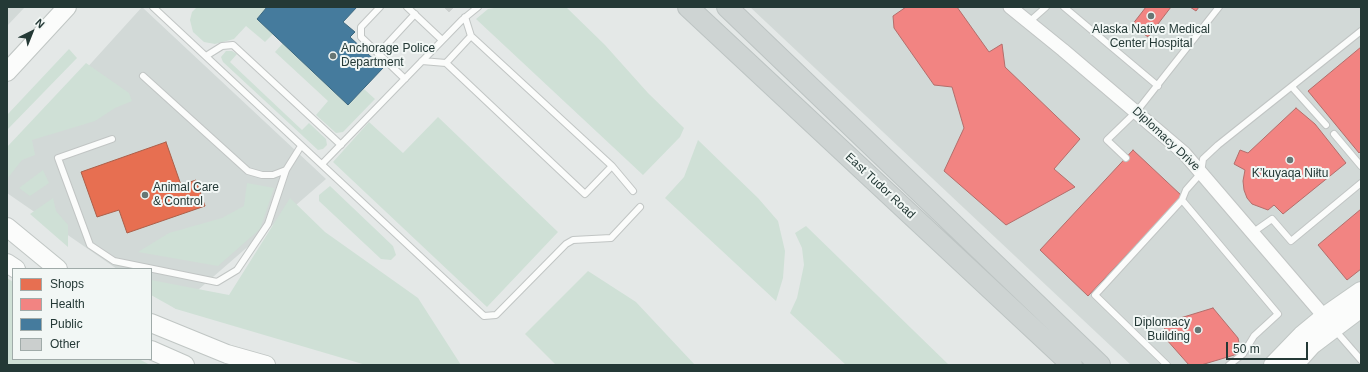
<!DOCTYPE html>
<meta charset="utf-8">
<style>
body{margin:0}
#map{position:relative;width:1368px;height:372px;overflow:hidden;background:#e4e8e7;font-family:Helvetica,sans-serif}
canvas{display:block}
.frame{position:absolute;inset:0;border:8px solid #243936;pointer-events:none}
.legend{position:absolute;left:12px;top:268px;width:140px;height:92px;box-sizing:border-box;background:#f2f7f5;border:1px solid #a0aba9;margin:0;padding:5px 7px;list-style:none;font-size:12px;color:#243936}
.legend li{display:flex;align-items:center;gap:8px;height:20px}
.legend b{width:20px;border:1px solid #a0aba9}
.north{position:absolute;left:12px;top:12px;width:40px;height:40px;-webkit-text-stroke:3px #f2f7f5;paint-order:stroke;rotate:43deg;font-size:11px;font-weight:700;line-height:16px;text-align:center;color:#243936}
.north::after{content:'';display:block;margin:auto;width:14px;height:18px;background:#243936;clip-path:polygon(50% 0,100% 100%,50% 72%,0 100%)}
.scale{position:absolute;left:1226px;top:342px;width:82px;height:18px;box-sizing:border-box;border:2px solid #243936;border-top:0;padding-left:5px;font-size:12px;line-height:14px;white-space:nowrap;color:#243936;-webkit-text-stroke:3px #f2f7f5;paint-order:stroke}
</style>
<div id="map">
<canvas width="1368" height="372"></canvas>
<div class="frame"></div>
<ul class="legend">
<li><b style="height:11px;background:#e76f51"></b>Shops</li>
<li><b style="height:11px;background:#f28482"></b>Health</li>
<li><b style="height:11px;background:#457b9d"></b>Public</li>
<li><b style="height:11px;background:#cbcfce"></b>Other</li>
</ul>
<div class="north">N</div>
<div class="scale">50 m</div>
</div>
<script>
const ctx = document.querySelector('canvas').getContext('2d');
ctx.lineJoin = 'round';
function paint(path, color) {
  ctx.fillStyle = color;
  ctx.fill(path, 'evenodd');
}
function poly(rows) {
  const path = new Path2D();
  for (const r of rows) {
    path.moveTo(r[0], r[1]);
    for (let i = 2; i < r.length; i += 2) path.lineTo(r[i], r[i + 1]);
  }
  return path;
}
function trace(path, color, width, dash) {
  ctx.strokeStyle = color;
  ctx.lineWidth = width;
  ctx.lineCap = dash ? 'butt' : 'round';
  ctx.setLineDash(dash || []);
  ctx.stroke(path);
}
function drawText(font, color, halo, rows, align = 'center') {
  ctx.font = font + ' Helvetica,sans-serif';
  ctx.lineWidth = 4;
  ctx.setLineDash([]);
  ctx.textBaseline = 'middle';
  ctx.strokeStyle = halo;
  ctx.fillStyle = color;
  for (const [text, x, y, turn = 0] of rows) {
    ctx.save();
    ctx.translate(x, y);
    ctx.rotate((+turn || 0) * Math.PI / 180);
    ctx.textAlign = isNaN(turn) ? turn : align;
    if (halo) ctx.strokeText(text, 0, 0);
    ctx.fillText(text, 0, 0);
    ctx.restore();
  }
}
paint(poly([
 [7,7,25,7,7,26],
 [142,7,326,179,176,309,151,292,151,269,117,269,7,193,7,156],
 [750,7,1361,7,1361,365,1131,365]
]), '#d2d9d7');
paint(poly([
 [197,7,267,7,257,19,273,34,265,42,246,26,234,39,215,44,204,42,193,32,190,20,192,12],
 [500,7,566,7,605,45,648,93,684,128,680,137,643,175,476,19,488,9],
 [283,43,348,105,364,89,375,99,343,132,336,133,316,115,328,101,275,52],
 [69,49,77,58,7,130,7,115],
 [226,51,232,51,237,54,230,62,302,130,309,123,326,139,327,145,323,149,318,150,223,62,221,57],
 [86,63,129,93,132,101,115,108,95,121,32,140,35,155,22,160,7,179,7,147],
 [438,117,558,232,487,307,333,162,369,122,403,153],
 [698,140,758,198,778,221,785,251,783,278,776,301,665,198,684,177],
 [43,170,49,183,30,196,19,188],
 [247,183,274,188,260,229,218,266,138,252,169,233,222,218,244,206],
 [330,186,393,246,396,255,391,260,381,259,319,201,319,195],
 [53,198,56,211,68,225,68,247,30,214],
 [290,198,325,232,418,298,461,365,366,365,176,309,151,295,151,280,229,295],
 [806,226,949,365,846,365,790,313,797,298,804,265,802,248,795,233],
 [588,271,636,302,695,365,556,365,525,334],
 [7,278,13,282,13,359,139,359,150,365,7,365]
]), '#cfe0d6');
const shops = poly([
 [166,142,181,185,196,180,205,206,127,233,119,210,97,217,81,172,166,142]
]);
paint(shops, '#e76f51');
trace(shops, '#ac5f49', 1);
const health = poly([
 [906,7,957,7,989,52,1002,44,1005,67,1080,139,1054,169,1075,187,1006,225,944,171,964,128,952,87,934,85,894,28,893,16,906,7],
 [1146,7,1171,7,1148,37,1132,25,1146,7],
 [1190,7,1199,7,1196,11,1190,7],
 [1361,47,1361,151,1359,153,1308,91,1361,47],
 [1296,108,1315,124,1346,163,1283,214,1274,205,1268,210,1252,204,1247,198,1244,190,1243,181,1245,170,1234,164,1240,150,1248,153,1296,108],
 [1133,150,1182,196,1088,296,1040,250,1133,150],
 [1361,209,1361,269,1347,280,1318,245,1361,209],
 [1213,308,1238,338,1241,353,1201,365,1189,365,1166,339,1164,323,1213,308]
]);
paint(health, '#f28482');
trace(health, '#b46e6b', 1);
const public = poly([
 [267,7,357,7,343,22,355,32,350,37,383,68,348,105,257,19,267,7]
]);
paint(public, '#457b9d');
trace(public, '#3b677e', 1);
const building = poly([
 [447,7,454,7,449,12,445,8,447,7]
]);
paint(building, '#cbcfce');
trace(building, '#cdd1d0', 1);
const lane = poly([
 [153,7,484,316,496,315,566,244,573,240,611,238,640,207],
 [380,7,361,27,361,37,405,79],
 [407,7,442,40],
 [1064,7,1158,86],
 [465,17,471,36,612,166,633,191],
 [1029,22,1046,7],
 [378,54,415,14],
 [206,56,222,46,233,45,341,145],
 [422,61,446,63,471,36],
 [446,63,585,194,612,166],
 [143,76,248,171,262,175,273,175,286,170],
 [1292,87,1326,125],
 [1334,134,1361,166],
 [112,139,58,158,90,245,114,261,217,282,237,270,268,224,286,170,301,146],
 [1126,158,1107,140,1137,111,1219,7],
 [322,164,462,20,478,7],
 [1182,200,1278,314,1254,336,1243,354,1229,365],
 [1252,233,1272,219,1291,241,1361,183],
 [1334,329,1361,360],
 [1167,365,1095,295,1182,200,1186,190,1201,173,1203,159,1218,145,1361,31]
]);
const street = poly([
 [1010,7,1063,50,1184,153,1329,322]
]);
const secondary = poly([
 [7,72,67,7],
 [7,227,58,269],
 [7,263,16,269],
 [151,323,227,354,266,365],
 [151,350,185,365],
 [1273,365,1302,335,1325,316,1361,291],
 [1294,365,1312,345,1361,308]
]);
const primary = poly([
 [688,7,1072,365],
 [727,7,1100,365]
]);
trace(lane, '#c1c5c4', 8);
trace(street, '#c1c5c4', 15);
trace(secondary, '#c0c6c4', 20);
trace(primary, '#bdc4c3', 22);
trace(lane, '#fbfcfb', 6);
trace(street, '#fbfcfb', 13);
trace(secondary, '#fbfcfb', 18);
trace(primary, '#ced4d3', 20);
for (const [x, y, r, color] of [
 [1151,16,4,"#677674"],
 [333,56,4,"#677674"],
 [1290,160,4,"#677674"],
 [145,195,4,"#677674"],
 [1198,330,4,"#677674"]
]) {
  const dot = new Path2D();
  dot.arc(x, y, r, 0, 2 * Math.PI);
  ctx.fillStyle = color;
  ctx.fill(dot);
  trace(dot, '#f2f7f5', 1.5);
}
drawText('12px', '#243936', '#f2f7f5', [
 ["Alaska Native Medical",1151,30],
 ["Center Hospital",1151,44],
 ["Anchorage Police",341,49,"left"],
 ["Department",341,63,"left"],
 ["K’kuyaqa Niłtu",1290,174],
 ["Animal Care",153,188,"left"],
 ["& Control",153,202,"left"],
 ["Diplomacy",1190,323,"right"],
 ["Building",1190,337,"right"]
]);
drawText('12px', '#243936', '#f2f7f5', [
 ["Diplomacy Drive",1166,139,43],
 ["East Tudor Road",880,186,43]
]);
</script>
